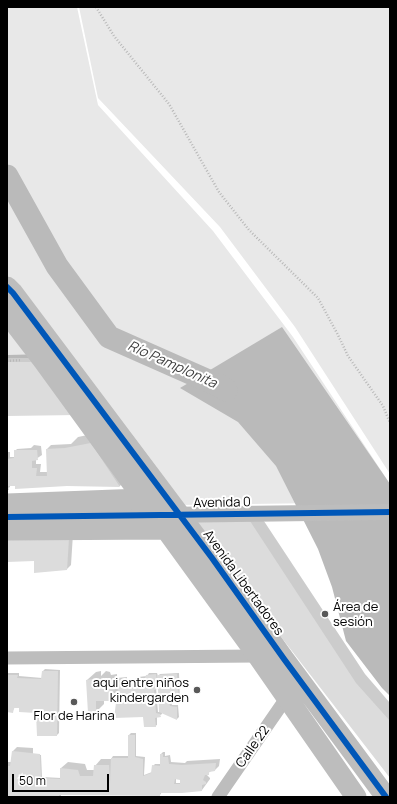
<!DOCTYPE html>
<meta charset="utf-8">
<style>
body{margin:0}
#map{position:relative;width:397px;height:804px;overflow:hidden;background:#fff;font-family:Manrope,sans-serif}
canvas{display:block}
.frame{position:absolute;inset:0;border:8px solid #000;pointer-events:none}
.scale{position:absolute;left:12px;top:774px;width:97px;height:18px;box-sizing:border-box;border:2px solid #000;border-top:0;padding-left:5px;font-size:12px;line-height:14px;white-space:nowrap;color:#000;-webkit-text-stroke:3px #fff;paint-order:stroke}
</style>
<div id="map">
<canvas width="397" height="804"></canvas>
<div class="frame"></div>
<div class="scale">50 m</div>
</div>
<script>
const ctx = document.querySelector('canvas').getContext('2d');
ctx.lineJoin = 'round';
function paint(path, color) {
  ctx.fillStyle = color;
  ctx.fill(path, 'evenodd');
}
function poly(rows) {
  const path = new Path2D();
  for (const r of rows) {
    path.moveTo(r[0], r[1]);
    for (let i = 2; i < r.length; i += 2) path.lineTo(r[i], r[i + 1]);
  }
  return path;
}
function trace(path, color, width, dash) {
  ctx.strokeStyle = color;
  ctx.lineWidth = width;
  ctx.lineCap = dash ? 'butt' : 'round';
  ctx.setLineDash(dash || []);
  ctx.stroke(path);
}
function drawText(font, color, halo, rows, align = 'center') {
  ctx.font = font + ' Manrope,sans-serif';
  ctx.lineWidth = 4;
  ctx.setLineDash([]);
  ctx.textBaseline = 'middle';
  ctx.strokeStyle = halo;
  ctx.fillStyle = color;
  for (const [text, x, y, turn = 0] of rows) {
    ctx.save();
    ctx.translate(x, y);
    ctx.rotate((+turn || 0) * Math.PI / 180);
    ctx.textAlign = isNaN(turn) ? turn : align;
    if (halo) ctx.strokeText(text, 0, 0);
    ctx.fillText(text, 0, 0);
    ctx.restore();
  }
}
paint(poly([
 [7,7,77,7,98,105,213,231,293,337,390,484,390,502,179,505,7,278],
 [79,7,390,7,390,474,295,327,220,227,98,98],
 [7,318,36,358,7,358]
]), '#e8e8e8');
paint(poly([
 [282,327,390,484,390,696,382,688,346,641,332,587,318,549,276,466,238,422,180,388]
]), '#bababa');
paint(poly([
 [48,354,7,415,7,355],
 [102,432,131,474,120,486,16,484,10,485,10,487,7,489,7,452,10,452,10,457,15,457,15,451,17,449,31,448,34,445,41,446,42,455,36,459,36,464,41,464,40,472,47,472,47,449,51,445,71,444,78,437],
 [256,509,365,674,390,703,390,777,193,519],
 [73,534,71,565,67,569,35,560,7,561],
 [45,669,60,670,59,733,57,735,38,735,37,712,20,707,15,707,12,712,9,705,7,705,7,695,9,695,9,686,7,688,7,673,19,673,19,676,42,678,43,671],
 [101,671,101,676,106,671,110,672,111,675,117,674,117,678,127,677,127,681,136,681,136,679,138,677,147,676,149,673,157,673,158,676,160,674,179,673,180,699,179,701,171,701,172,705,178,705,179,717,177,719,162,712,162,714,157,717,157,725,155,726,118,692,111,700,104,700,104,704,96,712,87,680,96,672],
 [156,688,159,688,160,712,158,712],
 [131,733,136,733,136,756,145,757,144,775,152,772,153,766,155,764,161,764,161,754,163,752,165,752,165,756,170,755,171,762,185,763,187,761,220,759,219,766,215,770,211,771,207,774,207,775,210,778,210,779,202,790,162,792,160,795,61,794,61,797,7,797,7,762,11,762,13,751,17,747,33,748,33,751,41,752,33,751,33,754,41,755,42,777,61,778,61,768,68,762,85,764,87,770,94,770,95,766,101,759,111,759,113,756,129,756,129,735],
 [176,778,181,779,181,783,176,783]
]), '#0003');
trace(poly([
 [7,176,57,266,109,337,222,387,226,390]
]), '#bababa', 23);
paint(poly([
 [7,362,40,362,77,415,7,416],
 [91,443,120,487,67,486,15,489,15,486,8,486,9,490,7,490,7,459,14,458,14,450,37,450,38,460,32,461,32,468,37,468,36,476,47,476,46,449,65,448],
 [248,518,356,683,390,721,390,778,251,598,192,519],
 [69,538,67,570,34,573,34,561,7,562,7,540],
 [42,671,58,671,57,736,37,736,36,713,19,712,19,708,14,708,13,713,7,712,8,675,18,675,17,678,41,679],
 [156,674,158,687,157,675,177,674,179,702,169,702,170,706,177,707,177,720,159,712,158,689,154,690,156,713,160,714,161,717,155,718,156,727,144,727,143,717,114,718,119,680,126,679,125,683,136,683,135,678,145,678,146,675],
 [93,679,93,688,96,688,96,679,102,680,102,683,109,682,109,686,114,686,115,690,111,691,111,701,96,701,96,713,88,713,86,680],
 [128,735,135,735,135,757,143,759,143,776,151,773,152,765,160,766,160,754,163,754,163,757,168,757,169,764,182,765,216,763,215,771,209,772,209,775,205,775,203,780,206,782,206,784,202,785,202,791,182,793,160,793,160,796,59,795,59,797,7,797,7,766,10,766,12,751,40,754,41,778,60,779,60,768,78,770,80,776,93,776,94,765,109,765,110,784,111,758,128,758],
 [175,779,180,780,180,784,174,784]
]), '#dcdcdc');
trace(poly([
 [96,7,114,36,169,104,219,192,249,230,318,298,338,335,348,356,383,406,390,423],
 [7,361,22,360]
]), '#b8b8b8', 2.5, [1, 2]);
trace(poly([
 [7,658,258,656],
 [218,797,287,697]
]), '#bdbdbd', 13);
trace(poly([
 [7,517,390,512]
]), '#bdbdbd', 16);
trace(poly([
 [7,287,13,293,212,558,284,659,386,797],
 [7,313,43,360,258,656,356,797],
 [7,504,143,499],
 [7,530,165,529]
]), '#bdbdbd', 21);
trace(poly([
 [7,287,13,293,212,558,284,659,386,797],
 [7,517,390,512]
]), '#0057b8', 6);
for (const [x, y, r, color] of [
 [325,614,4,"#595959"],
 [197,690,4,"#595959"],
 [74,702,4,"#595959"]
]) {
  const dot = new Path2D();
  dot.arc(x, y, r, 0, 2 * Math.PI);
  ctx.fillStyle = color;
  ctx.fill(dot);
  trace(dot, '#fff', 1.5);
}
drawText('13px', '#000', '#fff', [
 ["Avenida 0",222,503,-1],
 ["Avenida Libertadores",243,583,54],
 ["Calle 22",253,747,-55]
]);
drawText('13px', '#000', '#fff', [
 ["Área de",333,607],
 ["sesión",333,622],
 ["aqui entre niños",189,683,"right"],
 ["kindergarden",189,698,"right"],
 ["Flor de Harina",74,716,"center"]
], 'left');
drawText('italic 14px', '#3e3e3e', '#fff', [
 ["Río Pamplonita",172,365,24]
]);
</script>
